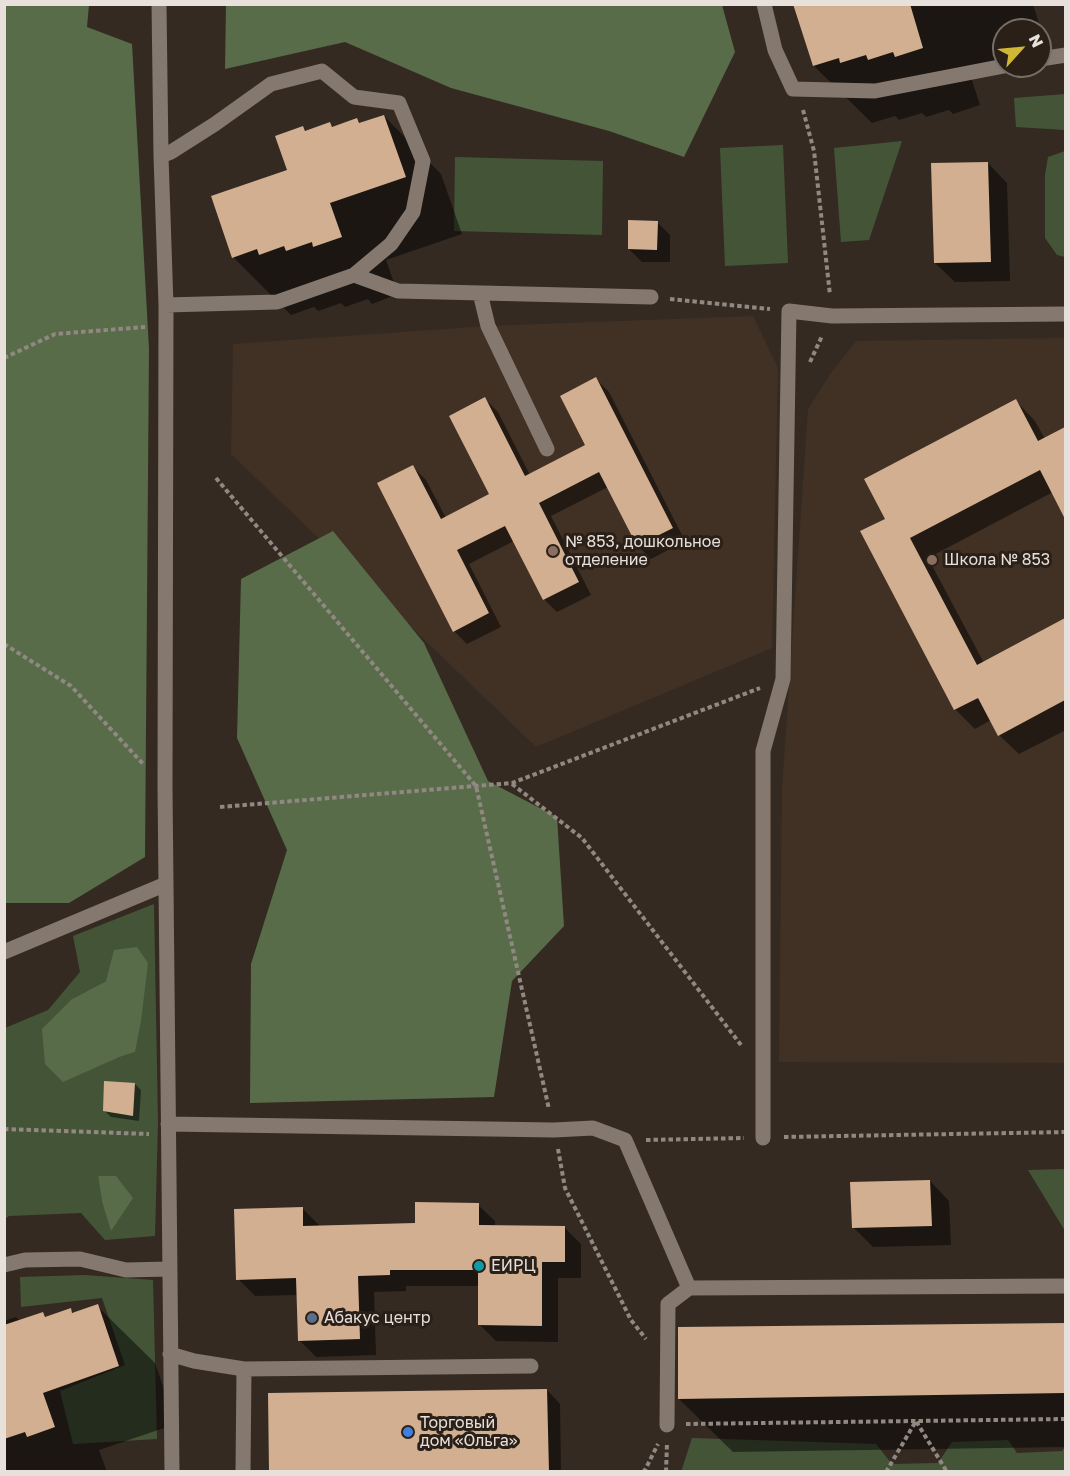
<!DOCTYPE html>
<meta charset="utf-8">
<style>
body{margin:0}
#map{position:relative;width:1070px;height:1476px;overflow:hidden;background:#342a21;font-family:"Golos Text",sans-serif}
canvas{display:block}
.frame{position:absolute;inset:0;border:6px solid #e7e0db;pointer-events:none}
.north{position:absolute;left:992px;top:18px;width:60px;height:60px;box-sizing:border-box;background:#2a2018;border:2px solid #766d66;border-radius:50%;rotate:63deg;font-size:16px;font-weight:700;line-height:24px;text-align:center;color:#e7e0db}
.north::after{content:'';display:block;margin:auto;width:21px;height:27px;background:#d1b736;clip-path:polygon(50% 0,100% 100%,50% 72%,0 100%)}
</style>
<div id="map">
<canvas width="1070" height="1476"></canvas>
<div class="frame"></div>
<div class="north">N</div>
</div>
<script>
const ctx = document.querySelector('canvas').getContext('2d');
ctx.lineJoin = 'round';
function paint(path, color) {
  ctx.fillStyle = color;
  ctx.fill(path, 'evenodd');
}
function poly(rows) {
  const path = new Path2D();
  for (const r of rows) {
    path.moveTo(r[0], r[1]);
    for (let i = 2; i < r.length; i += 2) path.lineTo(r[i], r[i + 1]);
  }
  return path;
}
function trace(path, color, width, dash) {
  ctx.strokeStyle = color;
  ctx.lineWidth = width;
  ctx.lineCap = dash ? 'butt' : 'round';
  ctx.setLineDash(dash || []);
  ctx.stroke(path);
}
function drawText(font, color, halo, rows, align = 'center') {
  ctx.font = font + ' "Golos Text",sans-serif';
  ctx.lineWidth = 6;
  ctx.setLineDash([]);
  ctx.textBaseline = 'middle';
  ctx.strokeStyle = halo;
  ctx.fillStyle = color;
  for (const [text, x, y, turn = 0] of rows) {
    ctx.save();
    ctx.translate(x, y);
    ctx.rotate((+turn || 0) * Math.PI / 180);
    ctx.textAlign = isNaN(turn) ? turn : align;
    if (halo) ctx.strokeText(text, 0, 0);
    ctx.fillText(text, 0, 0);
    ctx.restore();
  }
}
paint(poly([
 [753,316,778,368,772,648,536,747,231,454,233,344,488,326],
 [1065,338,1065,1063,779,1062,782,789,808,409,831,373,856,341]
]), '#413124');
paint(poly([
 [1065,94,1065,130,1016,127,1014,98],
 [902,141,869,240,841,242,834,148],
 [783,145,788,263,725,266,720,148],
 [1065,151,1066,151,1065,257,1057,255,1045,238,1045,175,1048,157],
 [455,157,603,161,602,235,454,231],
 [154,904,158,1122,155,1236,105,1240,81,1213,9,1216,5,1219,5,1028,48,1010,80,972,73,936],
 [106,981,135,1052,117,1058,72,999],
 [98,1176,116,1176,111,1230,102,1202],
 [1065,1169,1066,1169,1065,1231,1028,1170],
 [85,1275,153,1280,157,1439,73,1444,60,1391,125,1365,102,1298,21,1307,20,1277],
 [692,1438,876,1444,892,1464,938,1463,952,1442,1008,1440,1017,1453,1062,1451,1065,1447,1065,1471,681,1472]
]), '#445537');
paint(poly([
 [5,4,89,5,87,27,132,44,149,349,145,857,69,903,5,903],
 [226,5,722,5,735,52,684,157,609,131,451,88,345,42,225,69],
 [333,531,424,643,488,781,557,817,564,926,512,981,494,1097,250,1103,251,964,287,850,237,738,241,579],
 [137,947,148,963,141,1021,135,1052,117,1058,63,1082,45,1064,42,1029,72,999,106,981,114,950],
 [98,1176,116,1176,133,1198,111,1231,102,1202]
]), '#586c49');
paint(poly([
 [1033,4,1046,46,1040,48,1040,30,1004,30,1004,60,969,71,980,105,953,114,949,110,926,117,922,113,899,120,895,116,872,123,814,66,795,5],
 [384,116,441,174,462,234,386,260,398,294,372,304,368,299,345,307,341,303,318,311,314,307,291,315,233,257,289,171,303,127,307,132,330,124,334,128,357,120,361,124],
 [988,163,1007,183,1010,281,955,282,935,263],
 [657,222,670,235,670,262,642,262,629,249],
 [596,379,609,392,685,541,651,559,638,546,608,487,551,516,591,595,557,612,544,599,514,541,469,564,501,627,467,644,454,631,413,467,426,480,446,518,491,495,485,399,498,412,530,475,587,446],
 [1016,401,1035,421,1045,439,1066,429,1066,516,1053,492,928,558,984,663,1066,619,1066,730,1019,754,999,735,991,720,975,729,955,709,887,519],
 [135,1084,141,1090,139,1121,111,1117,105,1111],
 [930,1181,949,1201,951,1245,873,1247,853,1227],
 [478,1205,495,1221,495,1227,564,1227,581,1244,581,1278,558,1278,558,1342,496,1341,479,1324,480,1286,406,1286,406,1291,374,1292,376,1355,316,1357,299,1340,298,1295,255,1296,238,1279,302,1208,319,1225,319,1227,417,1224],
 [97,1306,155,1363,176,1424,99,1450,107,1472,4,1472,4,1321,16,1317,20,1321,43,1314,47,1318,70,1310,75,1314],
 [1066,1324,1066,1447,733,1452,679,1399,679,1328],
 [547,1390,560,1404,561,1472,270,1472]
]), '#0007');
paint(poly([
 [793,4,910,4,923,48,895,57,893,52,868,60,866,55,840,63,839,58,813,66],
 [384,115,406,177,330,203,342,237,313,247,312,242,286,251,284,246,259,255,257,249,232,258,211,196,287,170,275,136,303,126,305,131,330,122,332,127,357,118,359,123],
 [988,162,991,262,934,263,931,163],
 [628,220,658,221,657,250,628,249],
 [596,377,673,528,637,546,599,472,539,503,579,582,543,600,505,526,457,550,489,613,453,632,377,483,413,465,441,519,489,494,449,416,485,397,525,476,585,445,560,396],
 [1016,399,1038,441,1065,427,1065,519,1040,470,910,538,977,665,1065,618,1065,700,998,736,978,698,954,710,860,531,885,519,864,479],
 [104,1081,135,1083,133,1116,103,1111],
 [930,1180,932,1226,852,1228,850,1182],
 [415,1202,479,1203,479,1225,565,1226,565,1262,542,1262,542,1326,478,1325,478,1270,390,1270,390,1275,358,1276,360,1339,298,1341,296,1278,236,1280,234,1209,303,1207,303,1226,415,1223],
 [98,1304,119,1366,43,1393,55,1427,27,1437,25,1432,4,1439,4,1325,43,1312,45,1317,71,1308,72,1313],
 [1065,1323,1065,1393,678,1399,678,1327],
 [547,1389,549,1472,269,1472,268,1393]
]), '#d3af91');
trace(poly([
 [803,110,814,151,830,295],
 [670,299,770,309],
 [4,358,55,334,145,327],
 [810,362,822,336],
 [216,478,476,786,549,1109],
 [4,644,71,686,144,765],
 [512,784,582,838,741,1045],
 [220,807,512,783,760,688],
 [4,1129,149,1134],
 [784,1137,1066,1132],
 [646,1140,744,1138],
 [558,1149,565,1188,631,1320,646,1339],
 [686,1424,1066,1419],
 [643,1472,645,1470,658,1444],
 [666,1472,667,1443],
 [886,1472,916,1421,947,1472]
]), '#908881', 4, [4.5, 3]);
trace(poly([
 [159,4,161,156,166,305,165,787,172,1472],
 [764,4,775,50,793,89,875,91,1004,66],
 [1040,59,1066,55],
 [161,156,171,152,215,124,271,84,322,71,354,97,399,103,423,161,413,212,391,244,354,275,277,302,166,305],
 [354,275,398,291,651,297],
 [480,293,488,326,547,449],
 [4,952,166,884],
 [168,1124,554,1130,593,1128,625,1140,689,1288],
 [763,1138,763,751,783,679,789,311,832,316,1066,314],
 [4,1265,25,1260,80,1259,126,1270,169,1269],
 [170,1354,194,1361,244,1369,531,1366],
 [667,1425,668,1304,689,1288,1066,1286],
 [243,1472,244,1369]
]), '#85786e', 15);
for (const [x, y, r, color] of [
 [553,551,6,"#8d6e63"],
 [932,560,6,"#8d6e63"],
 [479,1266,6,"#0f9aa8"],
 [312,1318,6,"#5c6f8a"],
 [408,1432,6,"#3f7fe0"]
]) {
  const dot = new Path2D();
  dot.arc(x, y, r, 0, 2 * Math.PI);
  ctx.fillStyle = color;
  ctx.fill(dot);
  trace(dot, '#2a2018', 2);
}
drawText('16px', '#e7e0db', '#2a2018', [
 ["№ 853, дошкольное",565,542],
 ["отделение",565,560],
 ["Школа № 853",944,560],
 ["ЕИРЦ",491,1266],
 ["Абакус центр",324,1318],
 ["Торговый",420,1423],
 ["дом «Ольга»",420,1441]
], 'left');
</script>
